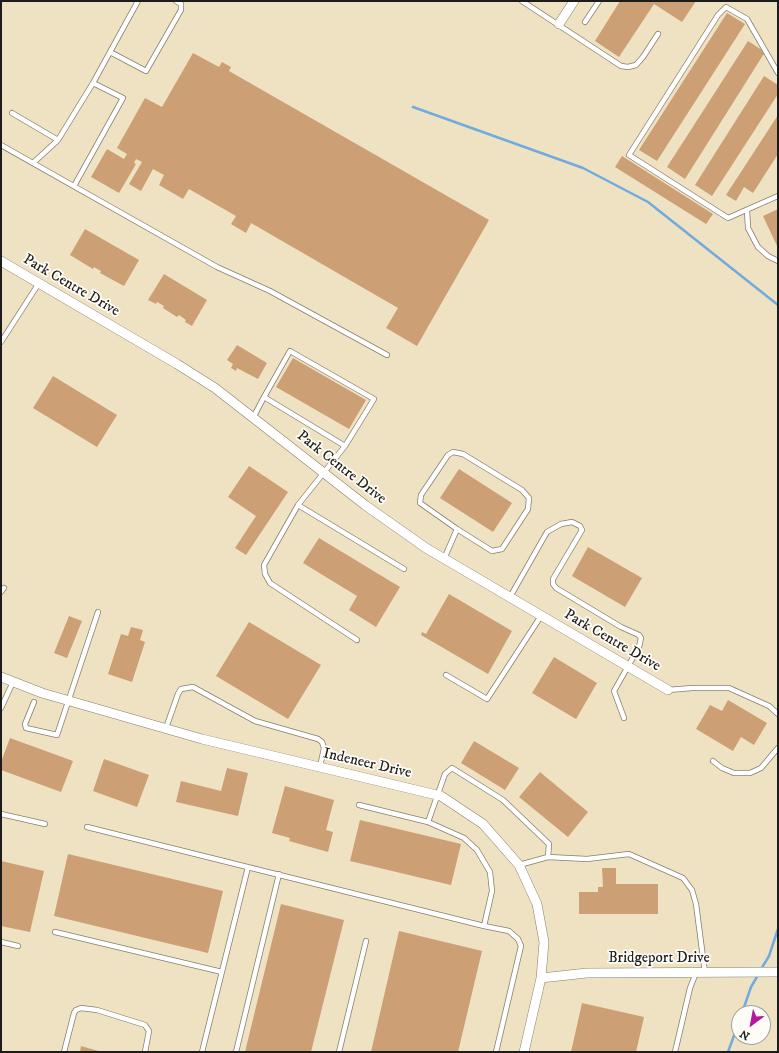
<!DOCTYPE html>
<style>
body{margin:0}
#map{position:relative;width:779px;height:1053px;overflow:hidden;background:#efe2c2;font-family:"IM FELL DW Pica",serif}
canvas{display:block}
.frame{position:absolute;inset:0;border:2px solid #1c1c1c;pointer-events:none}
.north{position:absolute;left:731px;top:1005px;width:40px;height:40px;box-sizing:border-box;background:#fdfcf7;border:1px solid #a3a29f;border-radius:50%;rotate:212deg;font-size:11px;font-weight:700;line-height:16px;text-align:center;color:#1c1c1c}
.north::after{content:'';display:block;margin:auto;width:14px;height:18px;background:#b5179e;clip-path:polygon(50% 0,100% 100%,50% 72%,0 100%)}
</style>
<div id="map">
<canvas width="779" height="1053"></canvas>
<div class="frame"></div>
<div class="north">N</div>
</div>
<script>
const ctx = document.querySelector('canvas').getContext('2d');
ctx.lineJoin = 'round';
function poly(rows) {
  const path = new Path2D();
  for (const r of rows) {
    path.moveTo(r[0], r[1]);
    for (let i = 2; i < r.length; i += 2) path.lineTo(r[i], r[i + 1]);
  }
  return path;
}
function trace(path, color, width, dash) {
  ctx.strokeStyle = color;
  ctx.lineWidth = width;
  ctx.lineCap = dash ? 'butt' : 'round';
  ctx.setLineDash(dash || []);
  ctx.stroke(path);
}
function paint(path, color) {
  ctx.fillStyle = color;
  ctx.fill(path, 'evenodd');
}
function drawText(font, color, halo, rows, align = 'center') {
  ctx.font = font + ' "IM FELL DW Pica",serif';
  ctx.lineWidth = 3.5;
  ctx.setLineDash([]);
  ctx.textBaseline = 'middle';
  ctx.strokeStyle = halo;
  ctx.fillStyle = color;
  for (const [text, x, y, turn = 0] of rows) {
    ctx.save();
    ctx.translate(x, y);
    ctx.rotate((+turn || 0) * Math.PI / 180);
    ctx.textAlign = isNaN(turn) ? turn : align;
    if (halo) ctx.strokeText(text, 0, 0);
    ctx.fillText(text, 0, 0);
    ctx.restore();
  }
}
trace(poly([
 [413,107,583,168,648,202,778,305],
 [760,971,769,956,778,929],
 [742,1013,751,987,758,975],
 [728,1052,739,1022]
]), '#70abe0', 2.5);
paint(poly([
 [620,1,696,1,682,22,654,4,619,57,595,41],
 [727,13,745,24,657,161,639,150],
 [748,41,765,52,685,179,667,167],
 [193,53,219,67,222,62,231,67,229,71,489,220,417,346,386,328,398,308,251,223,246,233,231,224,236,216,189,189,183,199,159,185,164,175,153,169,141,191,129,184,142,162,136,159,134,163,136,164,119,193,91,177,107,149,124,159,127,154,117,148,145,98,162,107],
 [764,76,778,85,778,94,712,196,695,185],
 [778,115,778,154,753,193,744,187,736,201,726,195],
 [622,156,713,214,706,224,615,167],
 [778,209,778,248,763,216],
 [85,229,139,260,124,286,100,273,101,271,94,267,93,269,70,255],
 [164,274,207,300,192,326,185,322,186,320,179,315,177,317,163,308,164,306,157,302,156,304,148,300],
 [237,345,267,363,258,379,237,368,236,371,231,368,233,364,227,360],
 [293,358,366,400,349,429,276,387],
 [53,376,117,415,97,447,33,408],
 [249,466,288,492,246,555,235,548,256,516,228,497],
 [459,469,512,503,493,532,440,498],
 [319,538,400,587,376,627,349,610,357,596,303,563],
 [588,547,642,578,625,607,572,576],
 [449,594,512,631,488,674,421,635,422,632,426,634],
 [69,616,82,621,67,658,54,653],
 [249,622,321,665,288,719,216,676],
 [131,627,143,630,140,640,145,642,132,682,108,674,121,634,128,636],
 [554,657,597,683,576,719,532,693],
 [728,700,767,723,754,745,741,737,733,751,696,729,710,705,722,711],
 [10,738,73,761,61,792,1,770,1,762],
 [474,741,519,768,505,790,461,763],
 [104,759,149,775,137,807,93,791],
 [227,768,248,773,238,816,176,802,181,781,221,791],
 [540,772,588,812,568,837,519,797],
 [285,786,334,800,326,830,333,832,328,852,289,841,290,838,272,833],
 [360,820,461,844,451,885,350,861],
 [68,854,223,891,208,953,54,916],
 [1,861,44,871,30,932,1,926],
 [602,868,616,868,616,884,658,884,658,914,579,914,579,892,598,892,598,887,603,887],
 [281,904,344,920,311,1052,245,1052],
 [399,931,482,951,458,1052,371,1052],
 [582,1003,644,1017,636,1052,571,1052],
 [81,1046,102,1052,80,1052]
]), '#cc9f75');
const service = poly([
 [522,1,621,66,628,67,636,65,643,57,658,34],
 [585,22,599,1],
 [110,52,146,71,181,10,181,4,176,1],
 [778,73,747,19,726,7,718,15,629,155,728,218,778,196],
 [93,83,138,1],
 [12,113,58,140],
 [1,145,217,267,270,291,387,355],
 [33,163,58,140,93,83,123,98,74,186],
 [747,210,748,228,758,247,768,256,778,261],
 [1,342,39,283],
 [264,397,290,351,374,399,345,446],
 [253,418,264,397,345,446,298,505,264,565,265,574,270,583,357,640],
 [298,505,404,569],
 [444,559,457,529,492,551,502,549,528,509,529,498,522,490,463,454,453,452,448,455,421,495,420,503,457,529],
 [1,592,4,588],
 [510,597,547,532,561,524,572,522,580,526,582,530,553,579,553,584,556,588,621,627,639,635,641,638,639,647,614,691,624,718],
 [446,675,487,699,541,616],
 [668,690,692,688,729,688,769,706,778,714],
 [34,702,25,724,26,728,57,735,98,612],
 [1,708,13,682],
 [166,728,178,694,181,689,193,687,255,721,318,739,322,742,324,748,320,767],
 [713,761,722,768,734,773,750,773,761,768,778,748],
 [359,805,428,822,445,774,452,768,503,800,549,844,548,857,519,865],
 [1,814,45,824],
 [428,822,464,838,477,850,490,872,492,891,484,926,509,931,518,939,521,946,496,1052],
 [87,827,484,926],
 [548,857,587,859,629,854,683,878,692,890,696,904,705,973],
 [55,932,222,972],
 [1,942,18,946],
 [64,1052,74,1013,76,1010,81,1008,97,1010,145,1025,149,1031,145,1052],
 [202,1052,248,867],
 [236,1052,279,874],
 [339,1052,366,941],
 [675,1052,690,988,696,973]
]);
const minor = poly([
 [559,24,574,1],
 [1,261,177,364,215,388,365,505,426,548,668,690],
 [1,677,42,693,202,739,441,796,483,824,519,865,537,904,544,942,541,978,524,1052],
 [541,978,587,973,778,972]
]);
trace(service, '#867f6f', 6);
trace(minor, '#867f6f', 10);
trace(service, '#fff', 4.5);
trace(minor, '#fff', 9);
drawText('15px', '#1c1c1c', '#fdfcf7', [
 ["Park Centre Drive",71,286,30],
 ["Park Centre Drive",341,468,38],
 ["Park Centre Drive",612,641,30],
 ["Indeneer Drive",367,764,13],
 ["Bridgeport Drive",659,959]
]);
</script>
